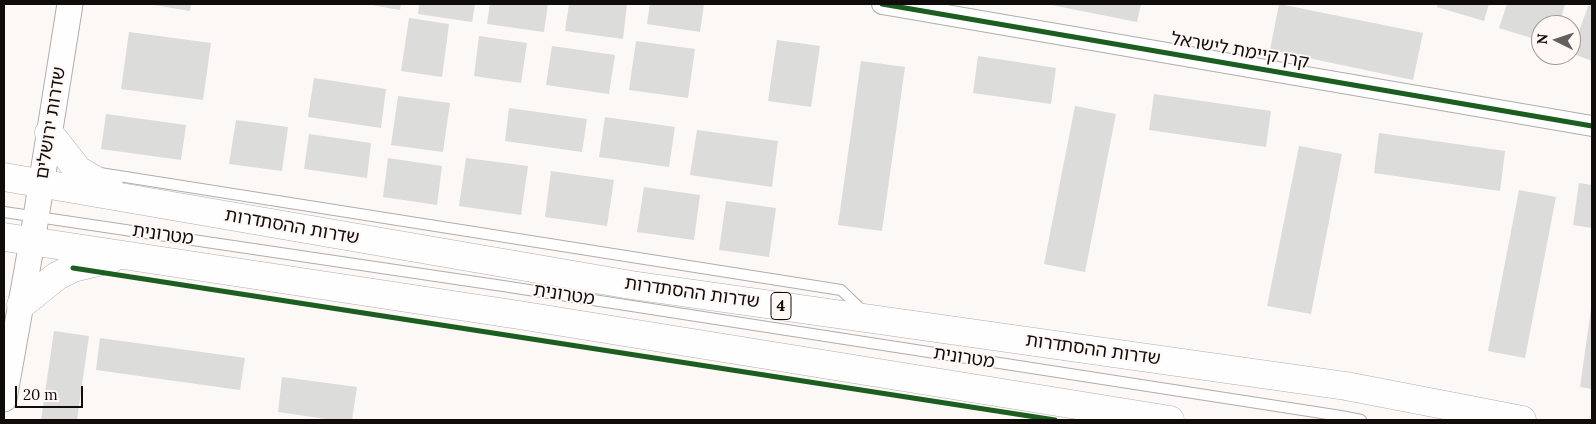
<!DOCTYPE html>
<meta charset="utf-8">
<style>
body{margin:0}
#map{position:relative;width:1596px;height:424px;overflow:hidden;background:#fcf8f6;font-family:Lora,serif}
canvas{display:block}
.frame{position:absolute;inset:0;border:5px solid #0f0c0a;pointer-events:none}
.north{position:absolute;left:1531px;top:15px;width:50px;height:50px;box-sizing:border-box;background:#fef7f4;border:1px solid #9e9996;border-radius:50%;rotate:274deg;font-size:14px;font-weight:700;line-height:20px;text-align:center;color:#0f0c0a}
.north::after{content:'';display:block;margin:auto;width:18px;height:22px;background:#625f5d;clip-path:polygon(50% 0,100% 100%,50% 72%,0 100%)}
.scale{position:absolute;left:15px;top:386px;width:68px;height:22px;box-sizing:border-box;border:2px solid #0f0c0a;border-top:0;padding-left:6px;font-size:15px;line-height:18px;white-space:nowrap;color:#0f0c0a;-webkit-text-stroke:4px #fef7f4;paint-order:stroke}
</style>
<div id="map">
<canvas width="1596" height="424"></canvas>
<div class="frame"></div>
<div class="north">N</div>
<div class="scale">20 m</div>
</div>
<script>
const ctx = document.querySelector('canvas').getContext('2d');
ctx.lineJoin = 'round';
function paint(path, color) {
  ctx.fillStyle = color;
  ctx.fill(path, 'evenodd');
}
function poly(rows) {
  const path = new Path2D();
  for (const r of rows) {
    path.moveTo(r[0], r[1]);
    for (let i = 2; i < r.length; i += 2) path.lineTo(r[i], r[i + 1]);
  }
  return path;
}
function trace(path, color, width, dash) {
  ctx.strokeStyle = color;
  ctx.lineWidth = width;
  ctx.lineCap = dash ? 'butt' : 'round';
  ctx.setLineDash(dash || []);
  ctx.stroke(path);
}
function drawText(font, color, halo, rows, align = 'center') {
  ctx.font = font + ' Lora,"Noto Sans Hebrew",serif';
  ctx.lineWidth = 4;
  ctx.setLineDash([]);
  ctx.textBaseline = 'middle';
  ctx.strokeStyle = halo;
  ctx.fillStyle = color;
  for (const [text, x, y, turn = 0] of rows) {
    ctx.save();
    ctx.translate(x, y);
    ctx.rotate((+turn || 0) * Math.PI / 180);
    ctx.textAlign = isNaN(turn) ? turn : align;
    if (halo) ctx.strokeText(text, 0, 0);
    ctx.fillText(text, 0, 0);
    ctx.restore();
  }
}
paint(poly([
 [148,4,191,4,190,11],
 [366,4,401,4,400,10],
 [419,4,475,4,472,22,418,14],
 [490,4,548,4,544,32,487,24],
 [569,4,627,4,623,39,565,31],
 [650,4,704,4,700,32,647,24],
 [1046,4,1141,4,1137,22],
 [1279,4,1423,33,1413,80,1270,50],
 [1438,4,1489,4,1484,21,1437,7],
 [1507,4,1565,4,1559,25,1541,25,1541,41,1499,28],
 [1589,4,1592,4,1592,61,1571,53],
 [409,18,449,24,442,77,401,71],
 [129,32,211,43,203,100,121,89],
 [479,36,527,43,521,83,474,76],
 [777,40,820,46,811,107,768,101],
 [636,41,695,49,688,98,629,90],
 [552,46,615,55,609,94,546,85],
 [978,56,1056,68,1051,104,973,93],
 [861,61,905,67,882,231,838,225],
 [314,78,386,89,381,128,308,117],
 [1154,94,1271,111,1266,147,1149,130],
 [398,96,450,103,443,152,391,145],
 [1075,106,1116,114,1085,272,1044,264],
 [509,108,587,119,582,152,505,141],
 [106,114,186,125,181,160,101,149],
 [605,117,675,127,669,167,599,157],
 [236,120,288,127,282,171,229,164],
 [697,130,778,141,772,187,690,175],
 [1379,133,1505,151,1500,191,1374,173],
 [309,134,371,143,367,178,304,169],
 [1299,146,1342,154,1311,314,1267,306],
 [388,158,442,166,437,205,383,197],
 [466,158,528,166,521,215,459,206],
 [551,171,614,180,607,226,545,217],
 [1579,183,1592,185,1592,228,1573,225],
 [644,187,700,195,694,240,637,232],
 [1519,190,1556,197,1525,358,1488,351],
 [726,201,776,208,769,257,719,250],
 [1591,309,1592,309,1592,389,1580,387],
 [54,331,89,336,77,420,41,420],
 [100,338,245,358,240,390,96,370],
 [282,377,357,387,352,420,333,420,278,412]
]), '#dcdcdb');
const service = poly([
 [100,173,841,290,863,311],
 [4,212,503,286,1341,416,1361,420]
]);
const minor = poly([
 [882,4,1592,126]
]);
const tertiary = poly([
 [4,399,32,242,70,4]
]);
const trunk = poly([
 [49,133,78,170,110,189],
 [4,177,631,285,1346,386,1522,420],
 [4,237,519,315,1170,420],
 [21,305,57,276,73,268,111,259]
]);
trace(service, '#b1adab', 12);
trace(minor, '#b1adab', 22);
trace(tertiary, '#b1adab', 27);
trace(trunk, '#b1adab', 29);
trace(service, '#fffefe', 10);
trace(minor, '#fffefe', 20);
trace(tertiary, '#fffefe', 25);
trace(trunk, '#fffefe', 28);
trace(poly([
 [882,4,1592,126],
 [73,268,1055,420]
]), '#1b5e20', 5);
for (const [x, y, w] of [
 [781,306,20]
]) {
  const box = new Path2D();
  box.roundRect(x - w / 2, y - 13.5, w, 27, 4);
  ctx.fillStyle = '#fef7f4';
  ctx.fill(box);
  trace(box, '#0f0c0a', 1);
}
drawText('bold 16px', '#0f0c0a', null, [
 ["4",781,306]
]);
drawText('18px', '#0f0c0a', '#fef7f4', [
 ["קרן קיימת לישראל",1240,51,10],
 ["שדרות ירושלים",51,123,-81],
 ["שדרות ההסתדרות",292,227,10],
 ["מטרונית",163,235,8],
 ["שדרות ההסתדרות",692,293,8],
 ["מטרונית",564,295,9],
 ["שדרות ההסתדרות",1093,350,8],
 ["מטרונית",964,358,9]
]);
</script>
